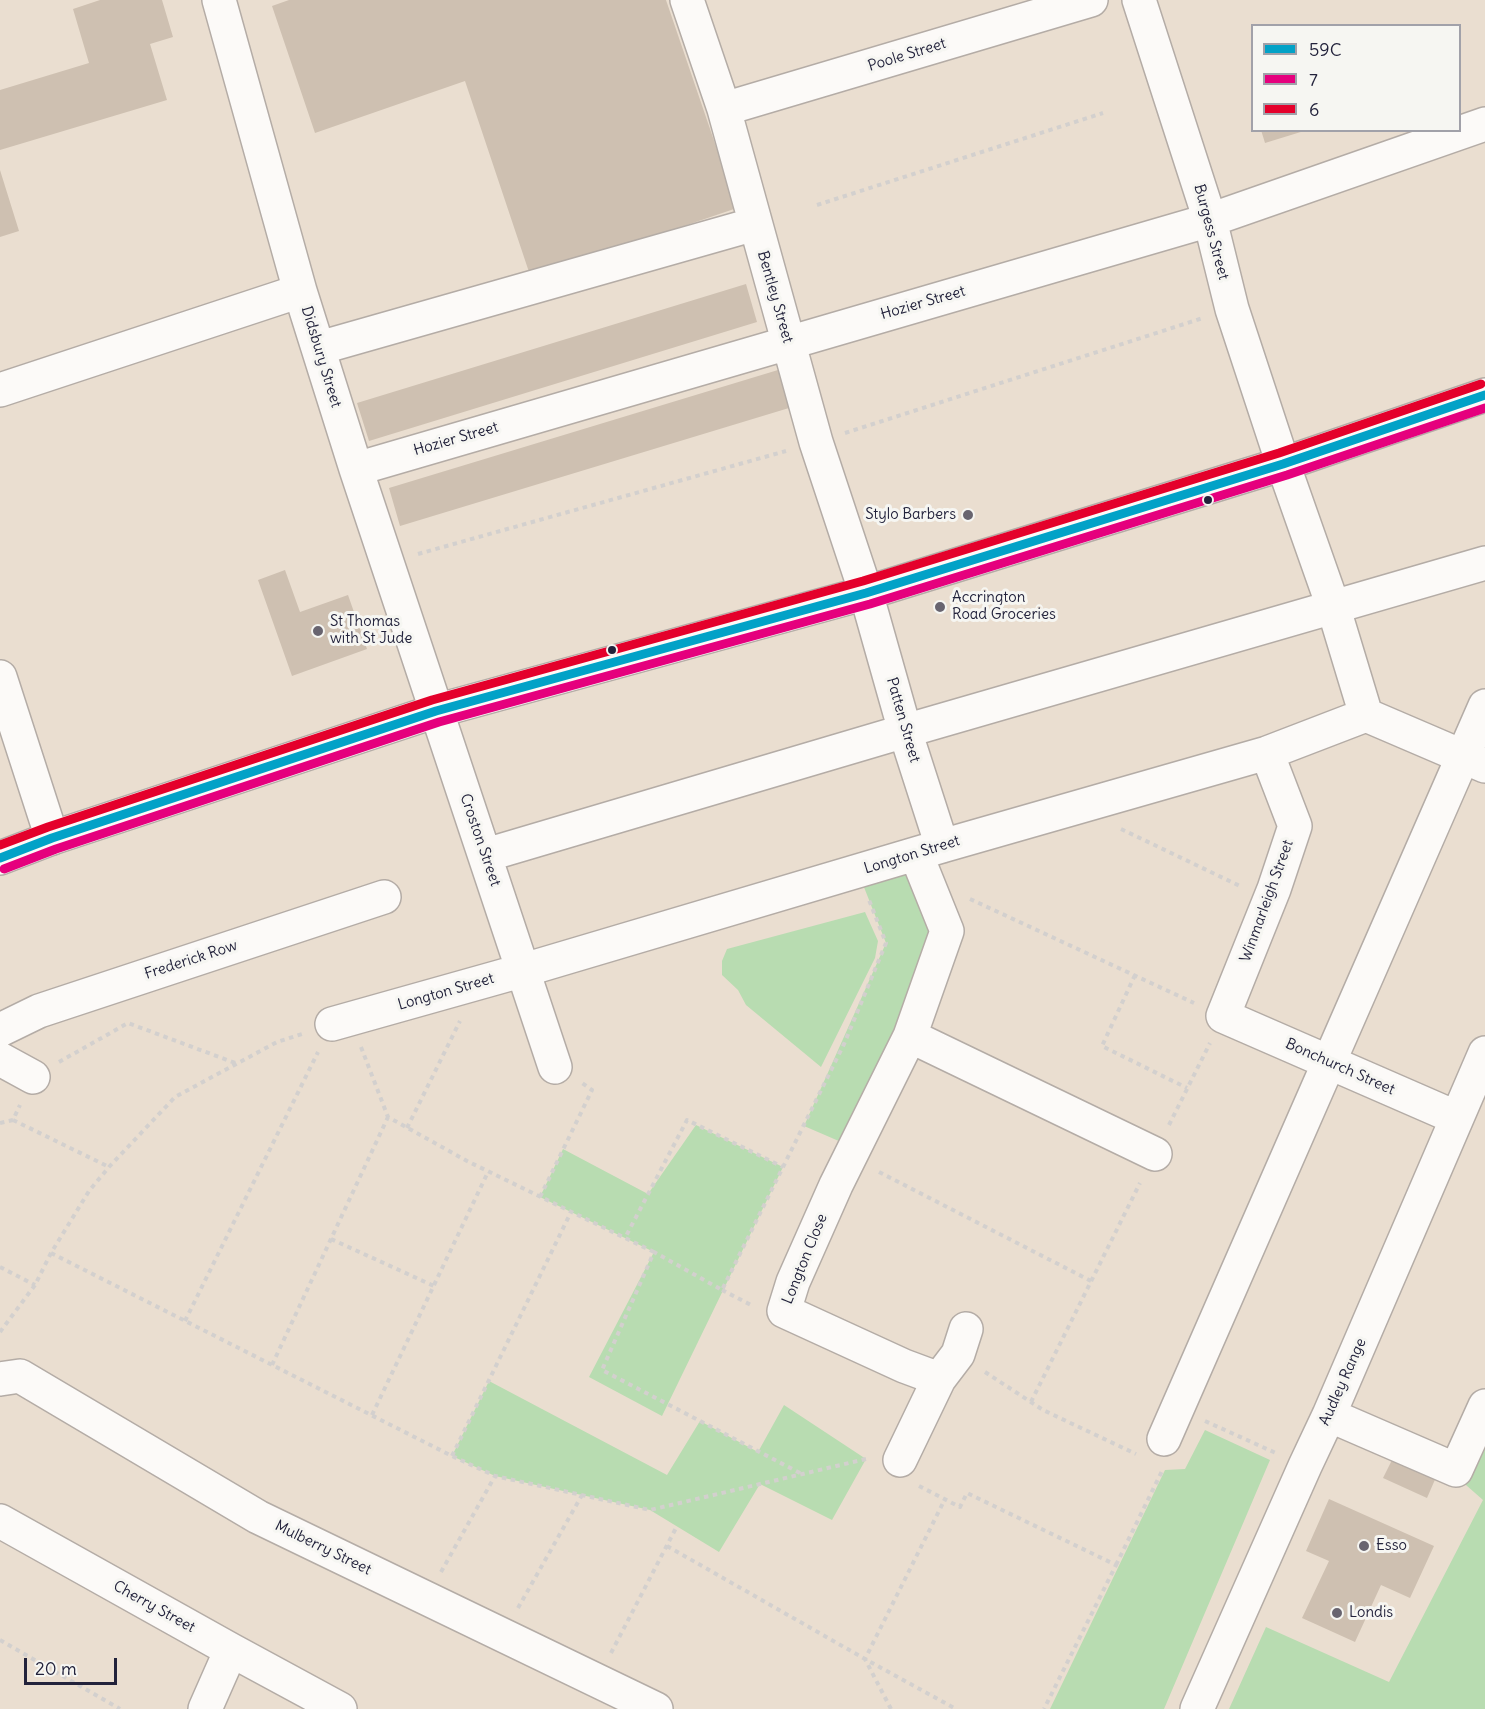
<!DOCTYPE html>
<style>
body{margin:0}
#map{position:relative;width:1485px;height:1709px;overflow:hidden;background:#eaded0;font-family:Delius,sans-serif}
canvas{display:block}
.legend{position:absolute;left:1251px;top:24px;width:210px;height:108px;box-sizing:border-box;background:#f6f6f2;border:2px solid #a1a1a9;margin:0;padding:8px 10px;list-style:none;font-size:18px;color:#22223b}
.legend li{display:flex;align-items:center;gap:12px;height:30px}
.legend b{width:30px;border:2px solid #a1a1a9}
.scale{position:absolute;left:24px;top:1658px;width:93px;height:27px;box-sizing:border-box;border:3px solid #22223b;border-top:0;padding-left:8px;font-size:18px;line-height:21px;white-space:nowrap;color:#22223b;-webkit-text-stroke:4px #f6f6f2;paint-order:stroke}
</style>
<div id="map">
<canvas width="1485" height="1709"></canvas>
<ul class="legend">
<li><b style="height:8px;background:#02a2c7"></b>59C</li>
<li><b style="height:8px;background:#e5007d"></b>7</li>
<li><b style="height:8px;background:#e4002b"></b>6</li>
</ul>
<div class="scale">20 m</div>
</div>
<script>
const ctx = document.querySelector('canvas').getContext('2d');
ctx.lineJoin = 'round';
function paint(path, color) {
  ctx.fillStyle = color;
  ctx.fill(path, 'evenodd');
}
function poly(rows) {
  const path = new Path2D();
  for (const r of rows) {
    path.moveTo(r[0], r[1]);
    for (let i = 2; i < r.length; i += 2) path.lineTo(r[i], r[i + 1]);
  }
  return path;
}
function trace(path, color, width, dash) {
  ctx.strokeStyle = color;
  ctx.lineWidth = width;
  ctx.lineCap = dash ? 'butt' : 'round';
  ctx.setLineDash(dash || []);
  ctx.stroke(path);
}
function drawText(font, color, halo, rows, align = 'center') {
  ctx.font = font + ' Delius,sans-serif';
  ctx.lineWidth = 6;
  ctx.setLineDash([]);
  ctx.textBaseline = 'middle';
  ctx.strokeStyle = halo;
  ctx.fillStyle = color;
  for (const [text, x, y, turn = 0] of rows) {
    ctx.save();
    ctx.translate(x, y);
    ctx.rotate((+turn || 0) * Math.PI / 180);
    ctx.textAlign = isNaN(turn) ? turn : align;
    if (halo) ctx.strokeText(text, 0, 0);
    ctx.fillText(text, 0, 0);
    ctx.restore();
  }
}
paint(poly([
 [916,854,947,931,855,1148,804,1126,886,943,858,872],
 [865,912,878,941,875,958,821,1067,746,1005,738,990,722,975,722,961,727,949],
 [696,1125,783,1167,662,1416,589,1377,654,1252,540,1197,563,1149,648,1194],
 [489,1381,667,1475,700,1421,758,1452,784,1405,866,1459,832,1520,760,1484,719,1552,650,1510,495,1476,452,1456],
 [1485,1425,1485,1709,1229,1709,1266,1627,1389,1682,1483,1500,1458,1478],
 [1205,1430,1270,1460,1164,1709,1050,1709,1165,1470,1185,1469]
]), '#b8dcb1');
paint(poly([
 [100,0,162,0,173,37,150,44,167,100,0,150,0,90,89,63,73,9],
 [289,0,666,0,737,208,531,278,465,81,315,133,272,6],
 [1261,130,1304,130,1304,131,1265,143],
 [0,170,19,231,0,237],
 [746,284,757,322,369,441,357,403],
 [778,370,789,408,400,526,389,488],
 [285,570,300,612,348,595,367,649,292,676,258,580],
 [1394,1456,1437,1475,1427,1498,1383,1478],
 [1329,1499,1434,1546,1410,1598,1381,1585,1355,1642,1302,1618,1329,1561,1306,1551]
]), '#cec0b1');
const minor = poly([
 [219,0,300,291,356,469,555,1067],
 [687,0,724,109,816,442,866,593,905,731,942,846],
 [1139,0,1210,220,1232,309,1283,464,1333,606,1366,715],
 [724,109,1091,0],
 [319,348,755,224],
 [0,390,300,291],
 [356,469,1210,220,1485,124],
 [0,677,52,838],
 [1267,753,1295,826,1274,889,1223,1016,1457,1118],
 [916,854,947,931,910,1036,836,1185,793,1282,784,1311,904,1366,939,1379,958,1354,966,1329],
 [486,855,905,731,1485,563],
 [332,1024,524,970,942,846,1267,753,1366,715,1485,766],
 [0,1030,39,1011,384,897],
 [910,1036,1155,1154],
 [0,1059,33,1077],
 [0,1379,20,1376,258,1517,656,1709],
 [1329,1415,1456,1470,1485,1406],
 [1164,1439,1485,706],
 [900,1460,939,1379],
 [0,1521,231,1650,340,1709],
 [205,1709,231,1650],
 [1197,1709,1305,1466,1329,1415,1485,1053]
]);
const major = poly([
 [0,858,52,838,436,711,866,593,1283,464,1485,395]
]);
trace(minor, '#b4aca6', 36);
trace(major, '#b4aca6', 36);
trace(poly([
 [817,205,1103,113],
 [845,433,1203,318],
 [418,554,786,451],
 [1121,829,1242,887],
 [970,899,1194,1003],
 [1135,975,1102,1046,1187,1088],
 [361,1047,388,1117,467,1161,625,1238],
 [59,1062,128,1023,238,1064],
 [13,1120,109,1167],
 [0,1123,13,1120,20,1105],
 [1169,1125,1210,1043],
 [407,1128,460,1021],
 [879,1172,1091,1281],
 [540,1197,592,1090,582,1083],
 [331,1239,434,1286],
 [654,1252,625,1238,687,1120,783,1167],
 [51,1253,452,1456,495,1476,650,1510,866,1459,869,1461],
 [0,1267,35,1285],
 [722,1290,753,1306],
 [185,1321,318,1052],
 [0,1332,35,1285,51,1253,89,1191,109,1167,175,1097,277,1042,302,1034],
 [272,1365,388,1117],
 [985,1372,1043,1410,1136,1454],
 [1031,1402,1140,1183],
 [372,1415,488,1172],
 [1205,1421,1278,1454],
 [452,1456,571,1212],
 [800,1473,602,1370,654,1252,722,1290,844,1044,886,943,869,900],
 [919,1486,960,1507,967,1493,1116,1565,1044,1709],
 [667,1546,865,1659,956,1709],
 [1116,1565,1162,1471],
 [441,1572,495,1476],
 [518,1608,582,1495],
 [0,1640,120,1709],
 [611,1653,677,1526],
 [891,1709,865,1659,945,1499]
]), '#d3d0ce', 4, [4.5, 4.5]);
trace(minor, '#fcfaf8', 33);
trace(major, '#fcfaf8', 33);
trace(poly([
 [0,858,52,838,436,711,866,593,1283,464,1485,395]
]), '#02a2c7', 9);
trace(poly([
 [4,869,56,849,439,722,870,604,1287,475,1485,408]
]), '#e5007d', 9);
trace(poly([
 [0,845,48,827,432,700,863,581,1279,453,1481,384]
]), '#e4002b', 9);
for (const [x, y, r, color] of [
 [1208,500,5,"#22223b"],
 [968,515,6,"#68646f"],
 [940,607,6,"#68646f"],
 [318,631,6,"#68646f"],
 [612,650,5,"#22223b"],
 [1364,1546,6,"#68646f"],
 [1337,1613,6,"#68646f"]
]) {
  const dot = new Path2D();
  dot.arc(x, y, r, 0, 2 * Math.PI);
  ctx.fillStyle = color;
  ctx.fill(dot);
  trace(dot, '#f6f6f2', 2);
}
drawText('15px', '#22223b', '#f6f6f2', [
 ["Poole Street",907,55,-17],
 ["Burgess Street",1211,232,75],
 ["Bentley Street",775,297,74],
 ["Hozier Street",923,303,-16],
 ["Didsbury Street",321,357,73],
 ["Hozier Street",456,439,-16],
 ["Patten Street",903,720,74],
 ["Croston Street",480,840,71],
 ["Longton Street",912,855,-17],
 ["Winmarleigh Street",1267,901,-70],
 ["Frederick Row",191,960,-18],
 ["Longton Street",446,992,-16],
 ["Bonchurch Street",1340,1067,24],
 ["Longton Close",805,1259,-68],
 ["Audley Range",1343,1382,-66],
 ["Mulberry Street",323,1548,26],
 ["Cherry Street",154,1607,29]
]);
drawText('15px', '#22223b', '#f6f6f2', [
 ["Stylo Barbers",956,515,"right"],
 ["Accrington",952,598],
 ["Road Groceries",952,615],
 ["St Thomas",330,622],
 ["with St Jude",330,639],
 ["Esso",1376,1546],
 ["Londis",1349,1613]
], 'left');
</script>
